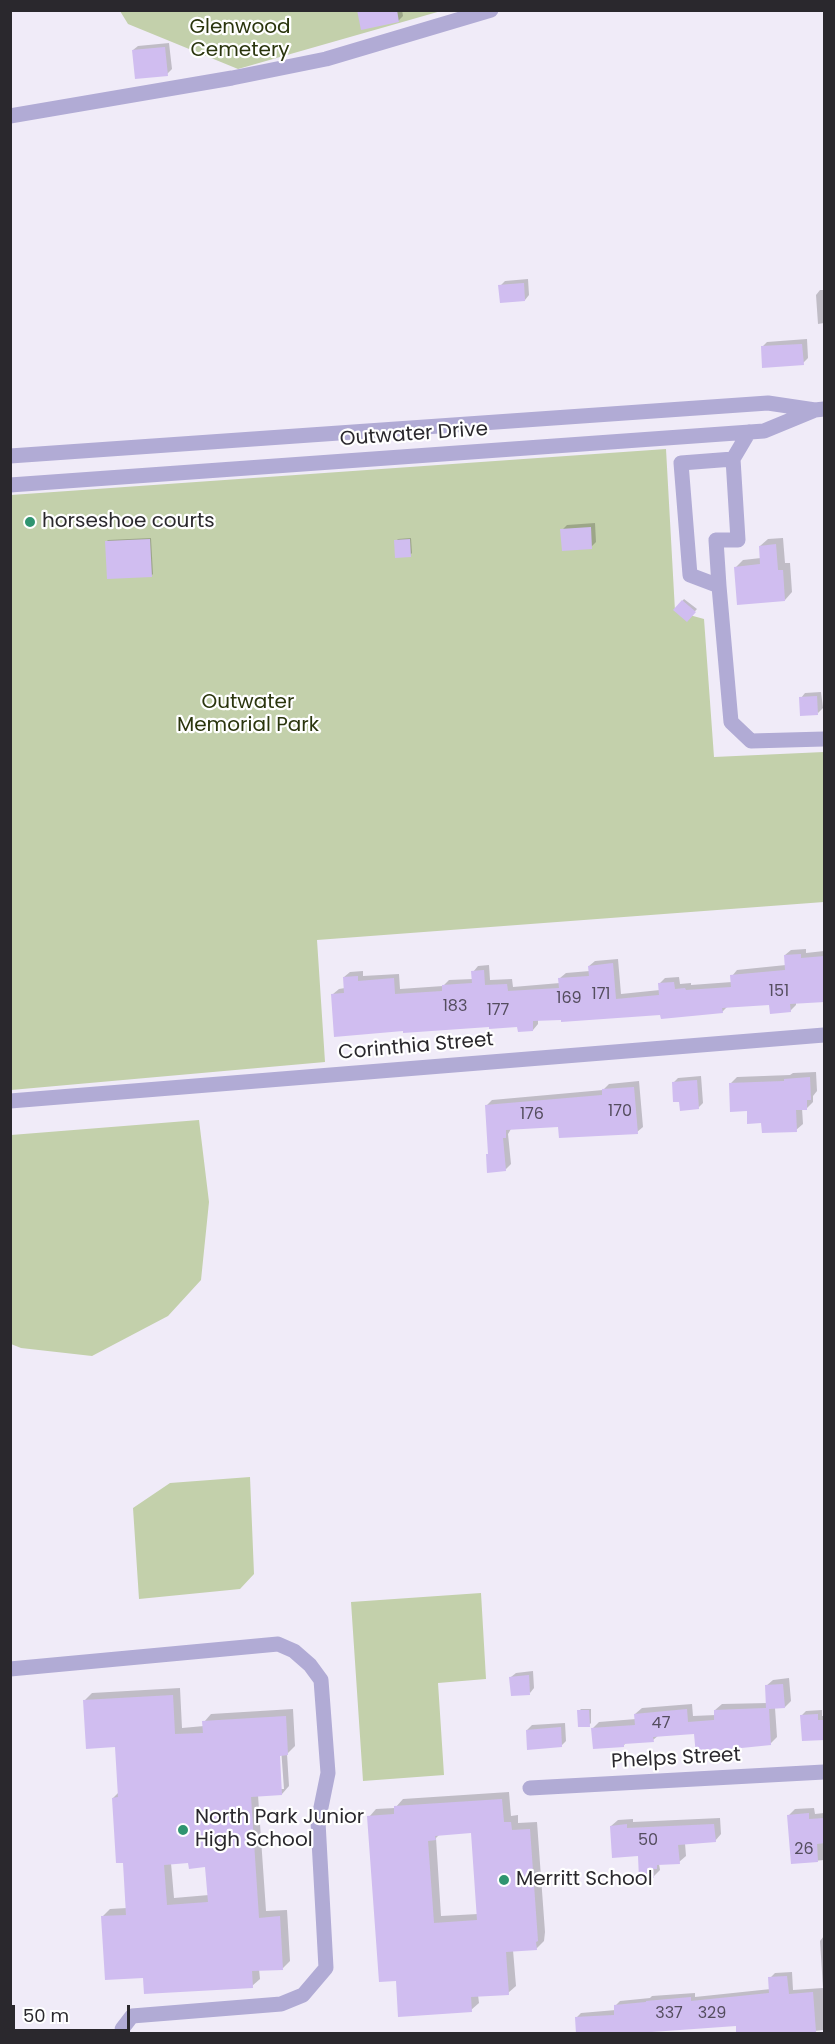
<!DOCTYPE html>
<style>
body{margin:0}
#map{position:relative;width:835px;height:2044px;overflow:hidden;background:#f0ebf8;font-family:Poppins,sans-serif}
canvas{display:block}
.frame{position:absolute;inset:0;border:12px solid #2a282d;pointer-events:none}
.scale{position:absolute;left:12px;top:2005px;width:118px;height:27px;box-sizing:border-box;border:3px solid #2a282d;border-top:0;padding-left:8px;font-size:18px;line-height:21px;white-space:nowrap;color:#2a282d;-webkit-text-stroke:4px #fff;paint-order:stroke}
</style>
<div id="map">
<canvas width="835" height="2044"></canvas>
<div class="frame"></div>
<div class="scale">50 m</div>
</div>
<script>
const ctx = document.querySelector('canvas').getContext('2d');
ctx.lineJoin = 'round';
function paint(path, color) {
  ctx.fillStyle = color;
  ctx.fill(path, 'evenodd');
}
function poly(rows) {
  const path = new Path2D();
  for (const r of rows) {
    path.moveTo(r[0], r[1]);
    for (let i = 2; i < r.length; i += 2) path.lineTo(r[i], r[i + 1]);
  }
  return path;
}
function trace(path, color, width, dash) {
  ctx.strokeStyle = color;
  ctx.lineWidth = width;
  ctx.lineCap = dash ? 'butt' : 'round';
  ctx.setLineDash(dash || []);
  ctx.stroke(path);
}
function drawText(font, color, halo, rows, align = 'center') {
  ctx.font = font + ' Poppins,sans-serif';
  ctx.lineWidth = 4.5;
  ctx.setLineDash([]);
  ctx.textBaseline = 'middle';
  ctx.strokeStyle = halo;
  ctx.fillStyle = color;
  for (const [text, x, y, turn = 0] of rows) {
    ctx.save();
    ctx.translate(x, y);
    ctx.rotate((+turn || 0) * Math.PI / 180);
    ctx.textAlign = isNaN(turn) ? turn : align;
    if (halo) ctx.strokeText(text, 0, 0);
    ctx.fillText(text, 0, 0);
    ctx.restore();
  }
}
paint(poly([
 [120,11,441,11,238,69,128,24],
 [666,449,675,611,704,619,714,757,824,752,824,902,317,940,325,1062,11,1090,11,495],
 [199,1120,209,1202,201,1280,168,1316,92,1356,21,1348,11,1344,11,1135],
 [250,1477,254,1574,240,1589,139,1599,133,1508,170,1483],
 [481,1593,486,1679,438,1683,444,1775,363,1781,351,1602]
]), '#c3d0ab');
paint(poly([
 [359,10,402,10,403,16,398,21],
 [169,43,172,69,167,74,133,50,138,46],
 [528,279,529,295,525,300,500,286,505,281],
 [820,290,824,290,824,323,818,324,816,295],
 [807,339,808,358,803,363,762,347,767,342],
 [595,523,596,542,591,547,562,530,567,525],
 [151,538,153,574,151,576,106,542,108,540],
 [411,538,412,553,410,555,396,541,398,539],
 [783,538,785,563,790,563,792,592,785,600,736,567,743,560,761,558,760,546,768,539],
 [684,599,697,609,687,620,675,610],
 [821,692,823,708,818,713,801,698,805,693],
 [806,949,806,953,824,951,824,1000,796,1002,796,1005,790,1011,771,1003,728,1006,722,1012,538,1019,538,1024,533,1030,519,1025,404,1029,333,994,339,989,345,988,344,977,350,972,363,971,363,976,399,974,400,989,443,986,449,980,473,979,473,972,478,966,489,965,490,980,512,979,513,987,560,983,560,978,566,973,590,971,589,966,595,961,618,959,621,994,660,990,660,983,665,978,679,977,680,984,691,983,691,985,732,982,732,976,737,970,786,965,785,955,791,950],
 [816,1072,817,1091,813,1096,813,1102,807,1108,802,1108,803,1124,796,1130,763,1122,749,1110,731,1083,737,1077,790,1075,793,1073],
 [701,1076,703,1103,698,1108,673,1083,678,1078],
 [639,1081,643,1127,637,1132,560,1125,511,1129,508,1134,511,1164,505,1170,487,1155,490,1152,487,1105,492,1100,603,1090,609,1084],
 [533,1671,534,1688,530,1693,511,1677,516,1673],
 [789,1678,791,1701,785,1707,775,1708,777,1737,770,1744,715,1749,712,1752,695,1732,659,1735,653,1740,626,1743,623,1746,593,1728,599,1722,636,1719,635,1714,642,1708,692,1704,693,1716,716,1715,715,1710,722,1704,768,1703,766,1686,773,1680],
 [180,1688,182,1728,204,1726,204,1722,211,1714,293,1709,295,1746,287,1754,289,1786,282,1794,258,1795,266,1911,287,1910,290,1961,283,1968,259,1969,260,1979,252,1986,145,1976,102,1917,110,1909,127,1908,124,1861,113,1798,119,1792,117,1746,84,1701,92,1693],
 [278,1748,281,1748,284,1789,281,1789],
 [189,1861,207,1865,209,1895,174,1898,171,1863],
 [581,1709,591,1709,591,1723,589,1725,579,1711],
 [822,1710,822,1716,824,1716,824,1738,801,1716,806,1711],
 [565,1723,566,1741,561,1746,527,1730,532,1725],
 [509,1792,511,1816,518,1815,518,1823,537,1822,545,1932,544,1941,536,1949,513,1950,516,1986,508,1993,478,1995,479,2003,471,2010,397,1980,369,1817,376,1809,395,1808,403,1799],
 [472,1832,478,1914,441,1916,436,1838,440,1834],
 [814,1808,815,1814,824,1813,824,1860,792,1863,789,1815,795,1809],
 [720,1818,721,1834,715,1841,685,1843,686,1856,679,1862,659,1864,660,1870,653,1877,639,1854,611,1826,618,1820,633,1819,633,1822],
 [824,1936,824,2030,786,2034,738,2034,737,2025,576,2018,581,2013,616,2010,615,2006,620,2001,650,1998,652,1996,695,1993,695,1997,771,1989,770,1978,775,1973,792,1972,793,1990,823,1988,820,1941]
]), '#0003');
paint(poly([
 [357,10,397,10,399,22,361,30],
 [165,47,168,76,135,79,132,50],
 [524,283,525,301,500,303,498,285],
 [802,344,804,365,762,368,761,346],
 [591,527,592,549,562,551,560,529],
 [150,539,152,577,107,579,105,541],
 [410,539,411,557,395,558,394,540],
 [776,544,778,570,783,570,785,601,737,605,734,567,760,564,759,546],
 [682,600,696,612,687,622,673,610],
 [817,696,818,715,800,716,799,697],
 [801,954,801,958,825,956,825,1002,790,1004,791,1012,770,1014,769,1005,722,1008,723,1013,661,1019,660,1015,561,1022,561,1020,533,1021,533,1031,518,1032,517,1027,489,1029,489,1027,403,1033,403,1031,334,1037,331,994,344,993,343,977,358,976,358,981,394,978,395,994,442,991,442,985,472,983,471,971,484,970,485,985,507,984,508,991,559,988,558,978,589,976,588,966,613,963,616,999,659,995,658,983,674,982,675,989,685,988,686,990,731,987,730,975,785,970,784,955],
 [810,1077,811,1100,807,1100,807,1110,796,1110,797,1132,762,1133,761,1123,747,1124,747,1111,730,1112,729,1083,784,1081,784,1079],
 [697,1080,699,1109,680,1111,679,1102,673,1102,672,1082],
 [634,1087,638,1134,559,1138,558,1127,506,1130,506,1138,503,1138,506,1171,487,1173,486,1154,488,1154,485,1105,602,1095,602,1089],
 [529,1675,530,1695,511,1696,509,1677],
 [783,1684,785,1708,769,1709,771,1745,712,1751,712,1754,696,1755,694,1734,653,1737,654,1742,624,1744,624,1747,593,1749,591,1728,635,1725,634,1714,687,1709,688,1722,714,1720,714,1710,766,1708,765,1685],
 [173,1695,175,1734,203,1733,202,1721,286,1716,288,1755,280,1756,282,1795,251,1797,259,1918,280,1916,283,1970,252,1971,253,1988,144,1994,143,1978,105,1980,101,1916,126,1915,123,1863,116,1863,112,1798,118,1797,115,1747,86,1749,83,1700],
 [188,1863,189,1869,205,1867,208,1902,167,1905,164,1865],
 [577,1710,589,1710,590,1727,578,1727],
 [818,1714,818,1720,825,1720,825,1740,802,1741,800,1715],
 [561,1727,562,1747,527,1750,526,1730],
 [502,1799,504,1822,511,1822,512,1830,530,1829,538,1941,536,1942,537,1950,506,1952,509,1995,471,1997,472,2012,398,2017,396,1981,379,1982,367,1816,394,1814,394,1806],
 [471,1833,477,1920,434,1923,428,1841,436,1840,435,1836],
 [809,1813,809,1819,825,1818,825,1843,817,1844,818,1862,791,1864,787,1815],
 [627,1824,627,1828,714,1824,716,1842,678,1845,680,1864,657,1865,657,1869,653,1869,654,1878,639,1879,638,1856,612,1858,610,1826],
 [787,1976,789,1994,813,1992,816,2032,736,2034,736,2026,624,2034,576,2034,575,2017,614,2015,614,2005,646,2002,646,2001,691,1997,691,2001,769,1993,768,1977]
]), '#d0bdf0');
trace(poly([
 [10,116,232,78,326,59,491,10],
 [10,456,768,403,815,410,824,409],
 [733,459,749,432],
 [10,485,764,431,815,410],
 [719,586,716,540,738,540,733,459,681,463,690,575,719,586,731,722,751,741,824,739],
 [10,1101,824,1035],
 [10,1669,278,1644,294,1651,310,1665,321,1680,328,1773,318,1822,326,1968,303,1995,281,2004,132,2016,122,2029,123,2034],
 [530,1788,824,1772]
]), '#b1abd5', 15);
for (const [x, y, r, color] of [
 [30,522,6,"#2f9470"],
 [183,1830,6,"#2f9470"],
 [504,1880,6,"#2f9470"]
]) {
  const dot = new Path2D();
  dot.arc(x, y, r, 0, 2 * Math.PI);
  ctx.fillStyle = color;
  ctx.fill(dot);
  trace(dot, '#fff', 2);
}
drawText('16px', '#544d5e', null, [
 ["151",779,992],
 ["171",601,995],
 ["169",569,999],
 ["183",455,1007],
 ["177",498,1011],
 ["170",620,1112],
 ["176",532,1115],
 ["47",661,1724],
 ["50",648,1841],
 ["26",804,1850],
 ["337",669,2014],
 ["329",712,2014]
]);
drawText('20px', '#2a350d', '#fff', [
 ["Glenwood",240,28],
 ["Cemetery",240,51],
 ["Outwater",248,703],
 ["Memorial Park",248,726]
]);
drawText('20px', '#2a282d', '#fff', [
 ["Outwater Drive",414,435,-4],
 ["Corinthia Street",416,1047,-5],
 ["Phelps Street",676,1759,-3]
]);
drawText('20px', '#2a282d', '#fff', [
 ["horseshoe courts",42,522],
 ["North Park Junior",195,1818],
 ["High School",195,1841],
 ["Merritt School",516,1880]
], 'left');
</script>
